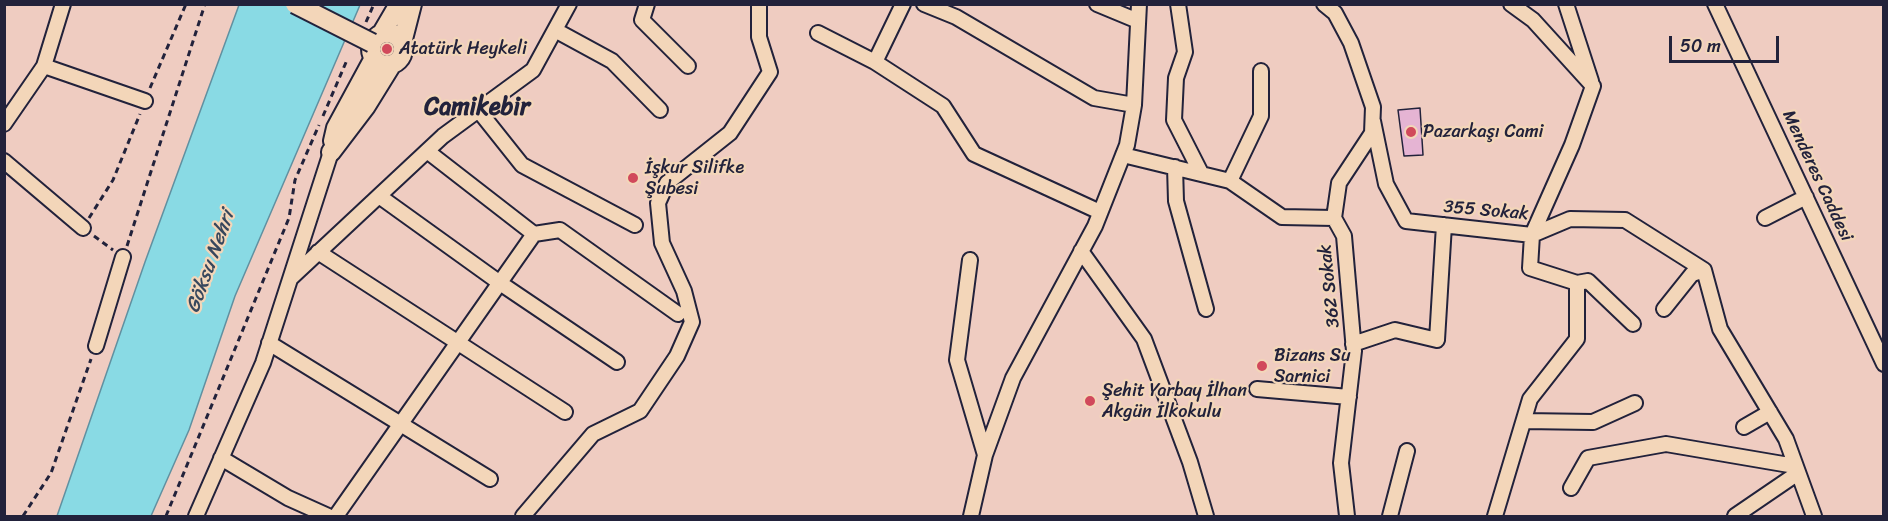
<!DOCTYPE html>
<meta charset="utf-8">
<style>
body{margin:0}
#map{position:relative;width:1888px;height:521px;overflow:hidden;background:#efccc1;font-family:Sriracha,sans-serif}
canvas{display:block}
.frame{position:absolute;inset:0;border:6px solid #22223b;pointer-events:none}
.scale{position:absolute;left:1669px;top:36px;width:110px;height:27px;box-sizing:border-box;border:3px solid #22223b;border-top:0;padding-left:8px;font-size:18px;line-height:21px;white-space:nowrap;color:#22223b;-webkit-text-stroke:4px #f3d6b9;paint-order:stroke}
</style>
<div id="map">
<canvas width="1888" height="521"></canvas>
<div class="frame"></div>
<div class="scale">50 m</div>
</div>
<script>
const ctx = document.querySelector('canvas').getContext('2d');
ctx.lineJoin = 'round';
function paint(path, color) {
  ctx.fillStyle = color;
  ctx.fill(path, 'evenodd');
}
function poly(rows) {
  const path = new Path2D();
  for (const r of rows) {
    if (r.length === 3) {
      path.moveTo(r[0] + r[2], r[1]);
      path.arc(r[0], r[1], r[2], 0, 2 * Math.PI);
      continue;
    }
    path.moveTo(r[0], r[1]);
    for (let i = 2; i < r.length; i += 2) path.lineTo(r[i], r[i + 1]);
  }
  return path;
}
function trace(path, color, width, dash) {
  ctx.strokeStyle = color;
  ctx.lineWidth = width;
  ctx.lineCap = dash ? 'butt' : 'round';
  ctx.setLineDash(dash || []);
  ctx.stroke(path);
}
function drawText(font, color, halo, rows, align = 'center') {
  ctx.font = font + ' Sriracha,sans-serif';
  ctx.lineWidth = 4.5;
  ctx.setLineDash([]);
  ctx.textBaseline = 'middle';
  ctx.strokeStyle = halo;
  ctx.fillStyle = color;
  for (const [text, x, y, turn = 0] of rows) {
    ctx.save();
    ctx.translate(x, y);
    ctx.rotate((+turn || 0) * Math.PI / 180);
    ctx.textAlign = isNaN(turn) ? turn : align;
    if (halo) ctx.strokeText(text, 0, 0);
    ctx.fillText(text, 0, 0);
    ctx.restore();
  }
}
const water = poly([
 [239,5,360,5,235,296,189,430,151,516,57,516,145,262,239,5]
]);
paint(water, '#89dae4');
trace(water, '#6090a0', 1.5);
const building = poly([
 [1420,108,1423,155,1404,156,1398,110,1420,108]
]);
paint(building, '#e5b4d3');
trace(building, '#22223b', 1.5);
const minor = poly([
 [647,4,642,20,688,66],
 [924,4,956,17,1094,98,1134,105],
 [1097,4,1138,21],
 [1178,4,1185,52,1176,78,1174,120,1201,173],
 [1324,4,1335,13,1351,43,1373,107,1372,133,1339,183,1334,218,1344,236,1354,351,1341,463,1347,516],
 [1566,4,1591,81],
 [1715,4,1884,364],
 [555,30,612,61,660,110],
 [818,33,875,62,943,106,974,154,1100,212],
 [875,62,903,4],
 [44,66,145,101],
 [479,111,522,165,635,225],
 [1373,121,1386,184,1406,221,1532,235,1570,219,1625,220,1704,270,1720,329,1786,439,1814,516],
 [4,124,44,66,63,4],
 [427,151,534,234,560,230,678,314],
 [1123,155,1230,181,1282,217,1334,218],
 [4,161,83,228],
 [1175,167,1176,201,1206,309],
 [1230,181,1261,116,1261,71],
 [379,196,500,283,617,362],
 [1765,218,1806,197],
 [1081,251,1144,339,1190,462,1206,516],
 [318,252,565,412],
 [970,260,957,360,985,455],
 [291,278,443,136,533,70,569,4],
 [1577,283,1588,281,1633,324],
 [1664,309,1692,274,1704,270],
 [269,343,490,479],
 [1353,344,1395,330,1437,340,1444,225],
 [96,346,123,257],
 [1257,389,1349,397],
 [1524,421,1593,422,1635,403],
 [1744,427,1770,412],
 [221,458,288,498,328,516],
 [1571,488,1588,458,1666,444,1795,466],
 [196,516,263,363,331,152],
 [336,516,534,234],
 [523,516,593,434,640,411,677,356,692,322,684,291,662,243,658,203,667,183,730,133,770,72,759,37,759,4],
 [971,516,985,455,1013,378,1095,226,1127,145,1134,105,1139,4],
 [1390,516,1407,451],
 [1495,516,1530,399,1577,339,1577,283,1530,268,1532,235,1572,145,1593,86,1533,20,1511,4],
 [1735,516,1798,473]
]);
const major = poly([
 [382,33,399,4],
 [387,49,16],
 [402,43,412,4],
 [333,141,336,128,374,58],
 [331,152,366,106,392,64]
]);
trace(minor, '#22223b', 18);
trace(major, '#22223b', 22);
trace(poly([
 [366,22,374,4],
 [150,88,186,4],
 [323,116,347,60],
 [89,218,113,180,140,114],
 [94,236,113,250],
 [127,246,205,4],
 [23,516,51,473,91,359],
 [166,516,289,218,295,180,319,125]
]), '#22223b', 3, [6, 4.5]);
trace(minor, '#f3d6b9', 14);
trace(major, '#f3d6b9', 18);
const majorBridge = poly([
 [295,4,372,43]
]);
trace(majorBridge, '#22223b', 22, []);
trace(majorBridge, '#f3d6b9', 18);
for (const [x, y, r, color] of [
 [387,49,6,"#d1495b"],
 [1411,132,6,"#d1495b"],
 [633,178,6,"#d1495b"],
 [1262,366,6,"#d1495b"],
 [1090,401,6,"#d1495b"]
]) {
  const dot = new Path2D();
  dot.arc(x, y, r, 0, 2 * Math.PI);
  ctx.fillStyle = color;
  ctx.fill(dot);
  trace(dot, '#f3d6b9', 2);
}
drawText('18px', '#22223b', '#f3d6b9', [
 ["Atatürk Heykeli",399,49],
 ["Pazarkaşı Cami",1423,132],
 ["İşkur Silifke",645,168],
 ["Şubesi",645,189],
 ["Bizans Su",1274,356],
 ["Sarnici",1274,377],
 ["Şehit Yarbay İlhan",1102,391],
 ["Akgün İlkokulu",1102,412]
], 'left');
drawText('18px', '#22223b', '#f3d6b9', [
 ["Menderes Caddesi",1817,176,65],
 ["355 Sokak",1486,211,5],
 ["362 Sokak",1330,286,-96]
]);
drawText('italic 20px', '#37475d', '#f3d6b9', [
 ["Göksu Nehri",211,262,-70]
]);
drawText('bold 24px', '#22223b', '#f3d6b9', [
 ["Camikebir",477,108]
]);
</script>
